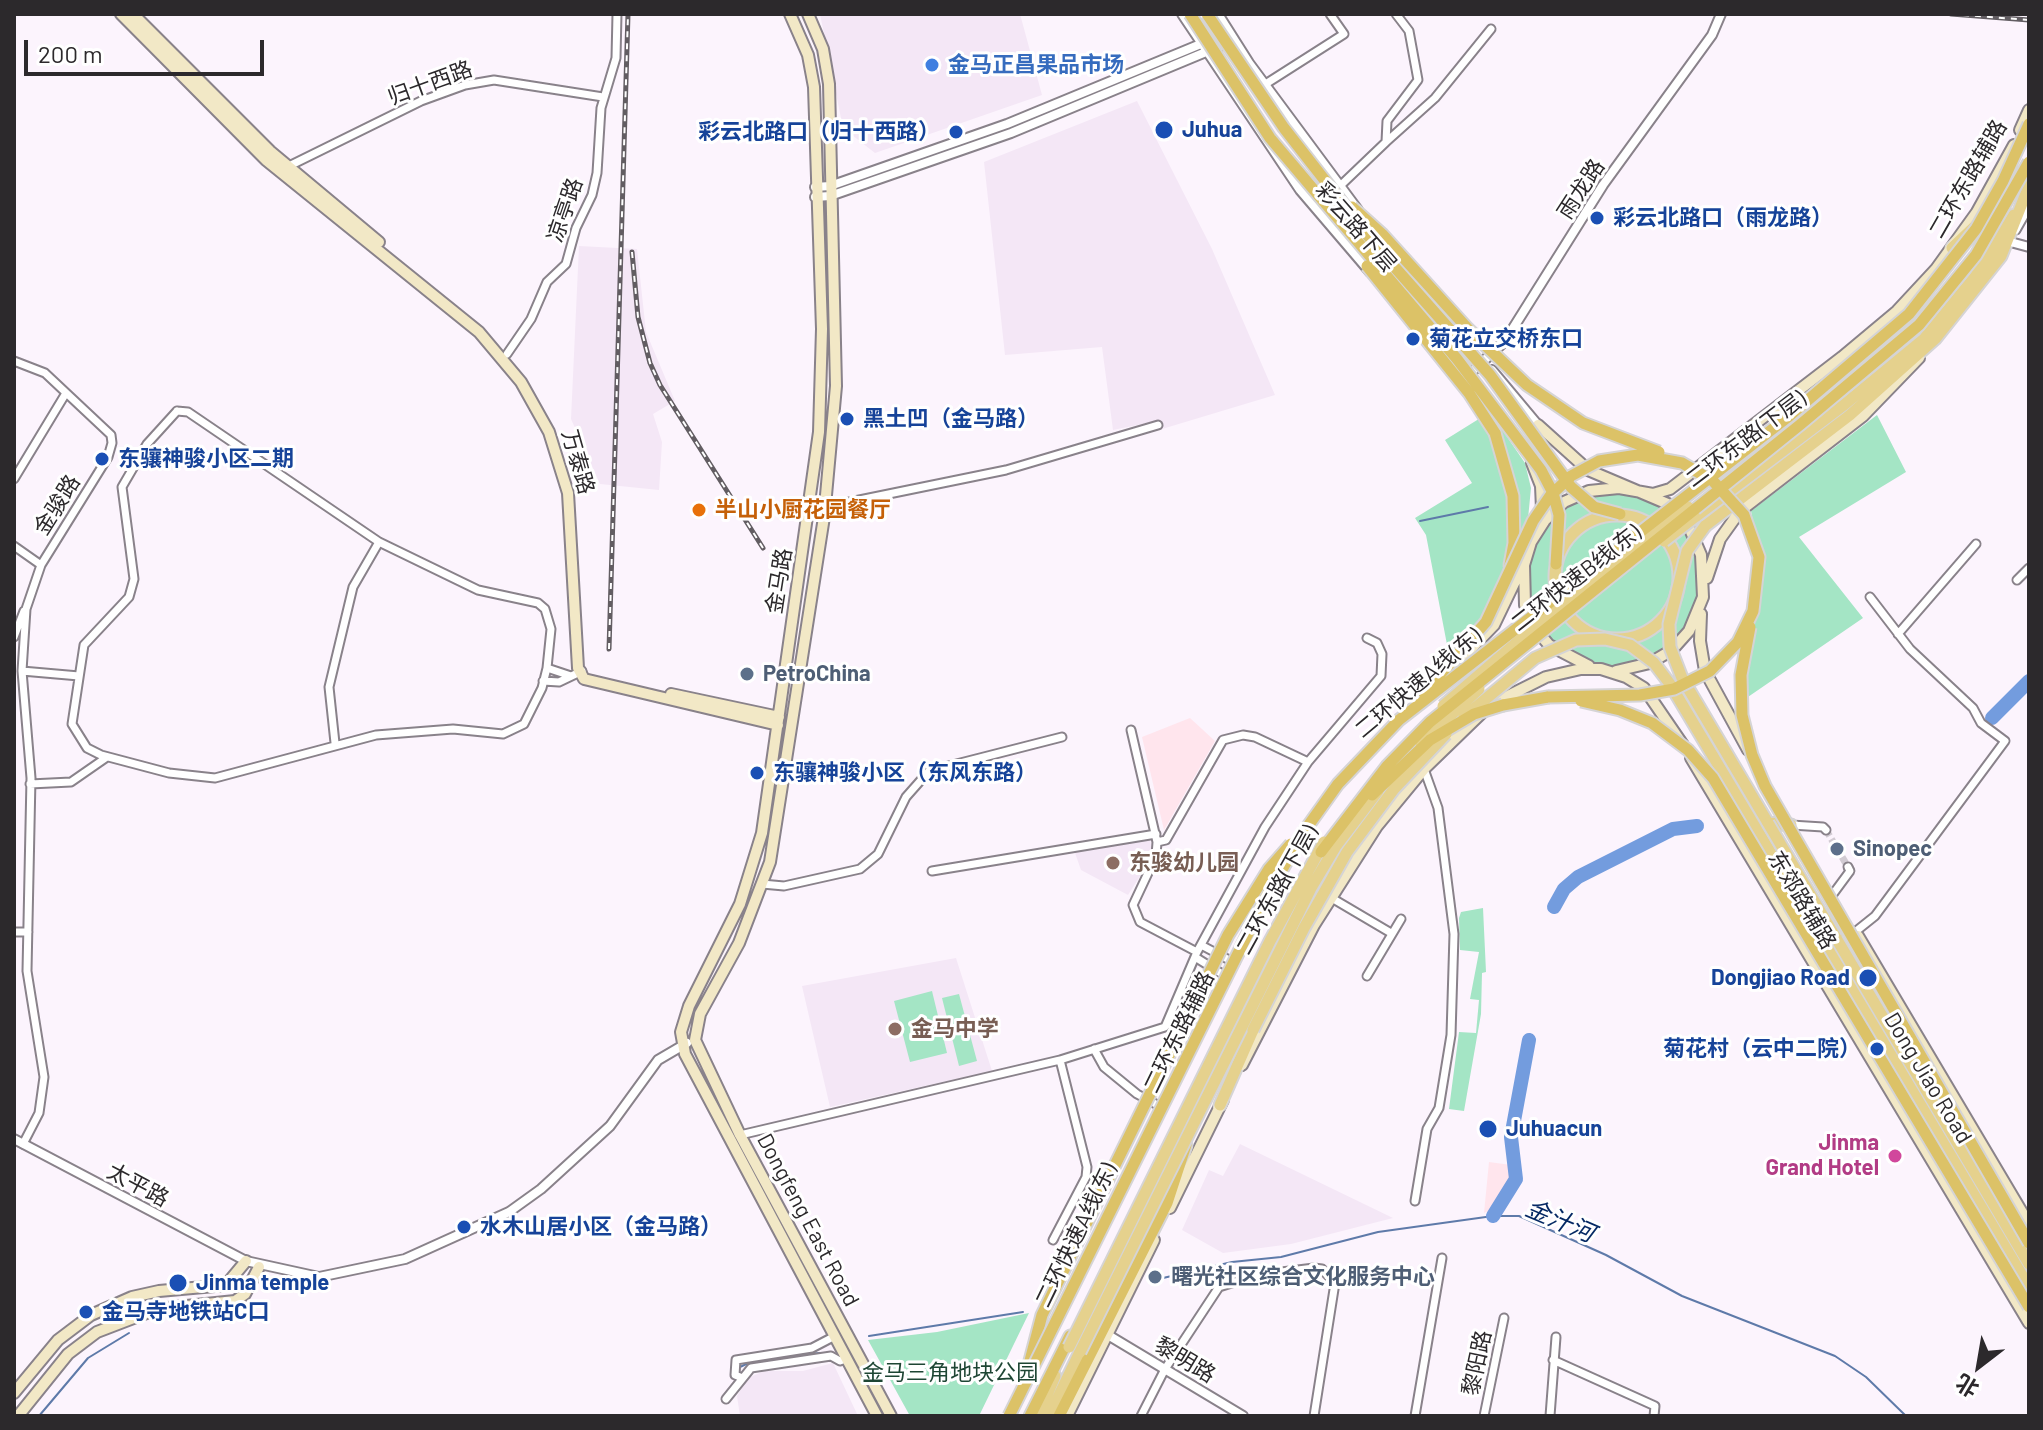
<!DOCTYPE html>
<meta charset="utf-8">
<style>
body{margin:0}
#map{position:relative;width:2043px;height:1430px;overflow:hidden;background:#fcf4fd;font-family:Barlow,"Noto Sans SC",sans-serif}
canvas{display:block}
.frame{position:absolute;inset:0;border:16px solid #2c292c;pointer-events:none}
.north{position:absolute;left:1939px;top:1326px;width:80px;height:80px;-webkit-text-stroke:6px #fff;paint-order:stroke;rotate:211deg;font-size:22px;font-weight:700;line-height:32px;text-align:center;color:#2c292c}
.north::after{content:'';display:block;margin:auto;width:28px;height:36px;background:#2c292c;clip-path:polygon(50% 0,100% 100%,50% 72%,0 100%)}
.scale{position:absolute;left:24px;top:40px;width:240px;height:36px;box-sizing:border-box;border:4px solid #2c292c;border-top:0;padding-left:10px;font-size:24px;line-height:28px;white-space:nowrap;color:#2c292c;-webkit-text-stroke:6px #fff;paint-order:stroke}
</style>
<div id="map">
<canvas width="2043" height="1430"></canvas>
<div class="frame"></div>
<div class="north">北</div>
<div class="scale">200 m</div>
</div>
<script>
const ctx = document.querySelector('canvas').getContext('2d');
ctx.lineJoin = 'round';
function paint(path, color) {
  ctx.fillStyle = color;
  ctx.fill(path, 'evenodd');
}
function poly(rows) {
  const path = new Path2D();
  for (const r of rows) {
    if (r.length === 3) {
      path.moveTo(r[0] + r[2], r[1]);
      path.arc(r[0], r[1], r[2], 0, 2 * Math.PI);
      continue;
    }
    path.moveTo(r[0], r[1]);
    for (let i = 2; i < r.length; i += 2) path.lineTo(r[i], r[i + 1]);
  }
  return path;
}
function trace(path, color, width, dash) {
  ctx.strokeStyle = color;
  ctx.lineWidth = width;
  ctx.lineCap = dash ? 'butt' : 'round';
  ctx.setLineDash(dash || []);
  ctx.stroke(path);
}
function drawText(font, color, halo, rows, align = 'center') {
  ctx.font = font + ' Barlow,"Noto Sans SC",sans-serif';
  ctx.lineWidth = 6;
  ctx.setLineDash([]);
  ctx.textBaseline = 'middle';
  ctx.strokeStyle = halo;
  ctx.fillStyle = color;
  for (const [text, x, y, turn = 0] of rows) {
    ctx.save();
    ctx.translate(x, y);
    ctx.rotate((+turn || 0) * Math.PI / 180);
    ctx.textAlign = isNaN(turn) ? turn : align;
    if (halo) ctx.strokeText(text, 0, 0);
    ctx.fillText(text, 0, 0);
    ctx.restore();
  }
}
paint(poly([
 [820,14,1020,14,1042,95,875,153,843,128],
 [1137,101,1212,249,1275,395,1162,429,1157,421,1113,430,1102,347,1005,355,984,162],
 [579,246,637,249,646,332,675,401,653,414,662,442,659,490,600,484,571,419],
 [1150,838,1152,857,1128,895,1081,870,1074,850],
 [956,958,992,1071,830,1107,802,986],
 [1240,1144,1393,1218,1291,1244,1223,1253,1182,1230,1209,1170,1223,1176],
 [833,1363,858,1416,740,1416,737,1396,748,1378,764,1371,803,1371]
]), '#f4e7f6');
paint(poly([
 [1190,718,1215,741,1164,830,1142,737],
 [1489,1162,1511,1165,1512,1175,1494,1208,1484,1213]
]), '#ffe5ed');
paint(poly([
 [1490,412,1525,463,1531,488,1527,529,1495,617,1449,655,1426,535,1415,518,1472,483,1445,440],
 [1877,415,1906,472,1799,537,1863,618,1745,699,1741,673,1761,564,1751,511],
 [1614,580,86],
 [1483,908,1486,972,1482,973,1481,1014,1464,1111,1449,1109,1459,1032,1476,1033,1479,1000,1470,999,1479,952,1460,950,1459,918,1461,912],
 [932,991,947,1053,910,1062,894,1001],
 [959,994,977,1061,959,1066,942,998],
 [1029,1313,979,1416,910,1416,868,1340,937,1332]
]), '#a4e5c5');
trace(poly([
 [1420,521,1488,507],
 [1163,1278,1232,1262,1281,1257,1378,1232,1493,1216,1519,1216,1606,1255,1682,1296,1835,1356,1866,1377,1906,1416],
 [869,1336,1023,1312],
 [777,1357,820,1353],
 [740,1367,755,1360],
 [39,1416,88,1358,129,1333]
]), '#5e7aa9', 2);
trace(poly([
 [1992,718,2029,681],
 [1554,907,1564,889,1578,877,1673,829,1697,826],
 [1493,1216,1516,1179,1511,1137,1529,1040]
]), '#739cde', 14);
trace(poly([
 [1826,830,1848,867]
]), '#d2cbd3', 7, [7, 3.5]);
const minor = poly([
 [1264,85,1344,34,1330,14],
 [1386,142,1435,98,1491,29],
 [285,168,421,101,465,85,494,80,603,97],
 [1340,186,1386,142,1387,121,1418,80,1409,31,1396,14],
 [2016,230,2029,207],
 [507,354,531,319,547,282,566,264,576,228,592,195,597,173,601,108,616,58,617,14],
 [14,361,45,373,111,435,112,443,108,457,41,565,26,609,22,671,31,778,27,971,44,1077,39,1113,23,1144],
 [177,411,188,412,379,542,478,590,538,603,545,609,551,629,547,668,542,688,524,724,503,734,453,729,376,735,215,778,169,773,101,755,87,748,72,724,84,645,129,597,134,579,122,487,147,444,177,411],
 [14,479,66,393],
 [825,507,1006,470,1158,425],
 [14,546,41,565],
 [2017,580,2029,568],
 [1898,634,1976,544],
 [14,637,24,611],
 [547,668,571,676],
 [22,671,79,676],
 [543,681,559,682,582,671],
 [1131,730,1157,842,1156,856,1133,905,1140,922,1197,952],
 [335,743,329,687,353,587,379,542],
 [30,784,71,782,107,757],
 [1791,825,1823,827,1826,830],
 [1157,842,1166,840,1223,740,1243,735,1255,737,1308,762],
 [932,871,1156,834],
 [762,884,784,886,860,869,878,854,906,797,929,771,1062,737],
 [1833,894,1850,871,1848,867],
 [1330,897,1391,933],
 [14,932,28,932],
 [1855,932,1875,916,2005,741,1981,723,1973,708,1910,649,1870,597],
 [1201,945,1235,963],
 [1195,957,1227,977],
 [1367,976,1401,919],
 [1094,1049,1104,1067,1137,1094,1163,1108],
 [740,1135,1060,1060,1165,1027,1197,952,1265,827,1308,762,1381,676,1382,654,1377,643,1367,638],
 [1415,1201,1427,1129,1439,1108,1451,1035,1454,934,1438,808,1424,769],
 [1053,1240,1086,1177,1087,1167,1060,1060],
 [1553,1360,1655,1406,1654,1416],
 [740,1377,735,1375,736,1360,812,1348,835,1336],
 [726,1399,751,1368,831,1356,840,1361,846,1359],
 [1141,1416,1165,1369,1219,1287,1257,1275,1314,1268,1322,1269,1335,1283,1314,1416],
 [1415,1416,1442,1258],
 [1484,1416,1504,1318],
 [1550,1416,1556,1337]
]);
const tertiary = poly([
 [1182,14,1300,190,1370,272],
 [1218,14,1249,63,1358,210],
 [815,187,830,186,1007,124,1225,34],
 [815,197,830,196,1011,133,1230,42],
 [1381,240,1407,273],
 [2003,240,2029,247],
 [1492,370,1538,425],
 [1464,379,1505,341,1603,185,1712,35,1721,14],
 [14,1139,246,1261,319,1277,405,1259,509,1212,541,1189,610,1126,658,1060,687,1043],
 [1108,1335,1243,1416]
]);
const secondary = poly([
 [121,14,266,160,479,332,521,382,549,432,568,493,578,668,584,679,778,725],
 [133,14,270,151,379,242],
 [790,14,808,55,814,87,822,329,819,432,762,833,740,904,689,1006,681,1032,685,1054,877,1416],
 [808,14,823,49,829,84,836,386,824,517,770,862,739,943,700,1014,695,1040,740,1135,891,1416],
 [2020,130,2029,110],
 [1538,425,1588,470,1668,504,1689,527,1701,555,1703,597,1689,631,1672,650,1650,663,1616,671],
 [1532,463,1541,486,1542,509],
 [1707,578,1720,539,1740,511,1863,416,1919,358],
 [1701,614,1700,641,1705,671,1748,750],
 [1589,666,1549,645,1538,632,1525,605,1524,565,1531,542,1545,520,1564,502,1589,491,1619,488,1653,494,1670,489,1842,357,1897,311,1936,269,1977,212,2014,145],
 [1440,681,1494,625,1519,573],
 [671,694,779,717],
 [1691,758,2029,1323],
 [1858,936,2029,1224],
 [1242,1065,1314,925,1377,826,1424,769,1490,705,1546,677,1581,669,1601,669,1626,677,1644,688,1683,745],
 [1170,1208,1223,1100],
 [14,1393,58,1340,91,1315,132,1297,159,1291,226,1285,246,1261],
 [18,1416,68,1354,97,1332,157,1309,235,1301,245,1294,259,1267],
 [1067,1416,1154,1240]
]);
const primary = poly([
 [1952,248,2008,195],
 [1617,577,62],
 [1695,517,1845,404,1924,339,1975,277,2014,215],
 [1705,526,1850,415,1935,339,2001,256,2029,186],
 [1682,678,1768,823,1791,825],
 [1670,684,2029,1287],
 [1834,906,1836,938,2029,1264],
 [1220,1105,1253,1030],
 [1038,1416,1055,1376],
 [1049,1416,1080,1352]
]);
const trunk = poly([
 [1495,433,1513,496,1514,543,1510,565],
 [1503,705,1548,697],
 [1195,1113,1208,1077],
 [1025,1380,1042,1315,1091,1214],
 [1030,1416,1070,1336],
 [1059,1416,1167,1203,1186,1145]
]);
trace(minor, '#89828a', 11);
trace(tertiary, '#89828a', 12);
trace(secondary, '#89828a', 14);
trace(primary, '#d5d4d5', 15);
trace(trunk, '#d5d4d5', 15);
trace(minor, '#fff', 7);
trace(tertiary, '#fff', 8);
trace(secondary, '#f2e8c6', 10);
trace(primary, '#e5d18d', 11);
trace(trunk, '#dcc267', 11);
const rail = poly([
 [1951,14,2029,20],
 [632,252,638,317,650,363,660,385,763,548],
 [609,649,628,14]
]);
trace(rail, '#625d62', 5);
trace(rail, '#fff', 2, [6]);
const primaryBridge = poly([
 [1664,541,1695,517],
 [1682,678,1670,647,1669,624,1687,551,1705,526],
 [1443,706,1536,626,1688,507],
 [1464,717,1535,658,1576,640,1605,639,1630,645,1654,663,1670,684],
 [1421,743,1479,689],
 [1768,823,1836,938],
 [1253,1030,1304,928,1347,852,1394,789,1446,734],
 [1069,1347,1270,941,1324,842],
 [1080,1352,1311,888,1336,846,1378,791]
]);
const trunkBridge = poly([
 [1190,14,1270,138,1457,359,1541,470,1553,493,1559,515,1556,564],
 [1207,14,1284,128,1376,246,1490,375,1571,487,1594,507,1620,514],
 [1352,207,1382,234,1468,329,1527,385,1583,423,1659,452],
 [1367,266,1469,393,1495,433],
 [1750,627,1741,675,1742,715,1752,755,1765,786,2029,1243],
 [1424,693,1486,622,1533,521,1550,496,1571,476,1599,461,1638,455,1682,463,1713,481,1744,515,1759,557,1753,611,1738,642,1710,671,1674,689,1640,695,1548,697],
 [1581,701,1620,710,1652,723,1688,750,1713,778,2029,1307],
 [1372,795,1430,740,1474,714,1503,705],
 [1321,852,1387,766,1430,722,1801,424,1919,325,1976,255,2029,162],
 [1091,1214,1228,935,1269,869,1291,844],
 [1009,1416,1264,901,1303,833,1338,784,1399,720,1788,417,1909,314,1976,229,2003,181,2029,124]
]);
trace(primaryBridge, '#d5d4d5', 15, []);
trace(trunkBridge, '#d5d4d5', 15, []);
trace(primaryBridge, '#e5d18d', 11);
trace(trunkBridge, '#dcc267', 11);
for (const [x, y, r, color] of [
 [932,65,8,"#3f7fe0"],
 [1164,130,10,"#1a4fb4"],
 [956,132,8,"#1a4fb4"],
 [1597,218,8,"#1a4fb4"],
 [1413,339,8,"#1a4fb4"],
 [847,419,8,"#1a4fb4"],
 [102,459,8,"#1a4fb4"],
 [699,510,8,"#e8710a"],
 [747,674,8,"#5c6f8a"],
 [757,773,8,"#1a4fb4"],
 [1837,849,8,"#5c6f8a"],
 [1113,863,8,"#8d6e63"],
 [1868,978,10,"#1a4fb4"],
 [895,1029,8,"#8d6e63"],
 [1877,1049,8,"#1a4fb4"],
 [1488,1129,10,"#1a4fb4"],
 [1895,1156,8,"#d1479c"],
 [464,1227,8,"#1a4fb4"],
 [1155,1277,8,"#5c6f8a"],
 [178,1283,10,"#1a4fb4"],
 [86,1312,8,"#1a4fb4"]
]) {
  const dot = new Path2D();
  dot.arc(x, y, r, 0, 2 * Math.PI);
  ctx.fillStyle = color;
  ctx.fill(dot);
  trace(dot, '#fff', 3);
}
drawText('bold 22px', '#366cbe', '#fff', [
 ["金马正昌果品市场",948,65]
], 'left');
drawText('22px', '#2c292c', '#fff', [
 ["归十西路",430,83,-20],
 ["二环东路辅路",1968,179,-60],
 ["雨龙路",1581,189,-57],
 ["凉亭路",565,210,-71],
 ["彩云路下层",1356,227,49],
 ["二环东路(下层)",1746,439,-37],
 ["万泰路",578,462,74],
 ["金骏路",57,505,-58],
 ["二环快速B线(东)",1576,578,-38],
 ["金马路",779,581,-81],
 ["二环快速A线(东)",1418,683,-40],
 ["二环东路(下层)",1277,890,-61],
 ["东郊路辅路",1802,900,59],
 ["二环东路辅路",1179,1032,-64],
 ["Dong Jiao Road",1928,1078,59],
 ["太平路",138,1185,28],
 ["Dongfeng East Road",808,1220,62],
 ["二环快速A线(东)",1076,1235,-64],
 ["黎明路",1185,1360,31],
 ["黎阳路",1477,1363,-78]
]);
drawText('bold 22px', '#164399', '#fff', [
 ["Juhua",1182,130],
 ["彩云北路口（归十西路）",940,132,"right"],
 ["彩云北路口（雨龙路）",1613,218],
 ["菊花立交桥东口",1429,339],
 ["黑土凹（金马路）",863,419],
 ["东骧神骏小区二期",118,459],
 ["东骧神骏小区（东风东路）",773,773],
 ["Dongjiao Road",1850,978,"right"],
 ["菊花村（云中二院）",1861,1049,"right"],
 ["Juhuacun",1506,1129],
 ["水木山居小区（金马路）",480,1227],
 ["Jinma temple",196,1283],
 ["金马寺地铁站C口",102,1312]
], 'left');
drawText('bold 22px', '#c56008', '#fff', [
 ["半山小厨花园餐厅",715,510]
], 'left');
drawText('bold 22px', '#4e5e75', '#fff', [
 ["PetroChina",763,674],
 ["Sinopec",1853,849],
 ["曙光社区综合文化服务中心",1171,1277]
], 'left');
drawText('bold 22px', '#785e54', '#fff', [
 ["东骏幼儿园",1129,863],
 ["金马中学",911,1029]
], 'left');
drawText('bold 22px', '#b23c85', '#fff', [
 ["Jinma",1879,1143],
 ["Grand Hotel",1879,1168]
], 'right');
drawText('22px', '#1e4634', '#fff', [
 ["金马三角地块公园",950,1373]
]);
drawText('italic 24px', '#052964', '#fff', [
 ["金汁河",1560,1221,23]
]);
</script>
